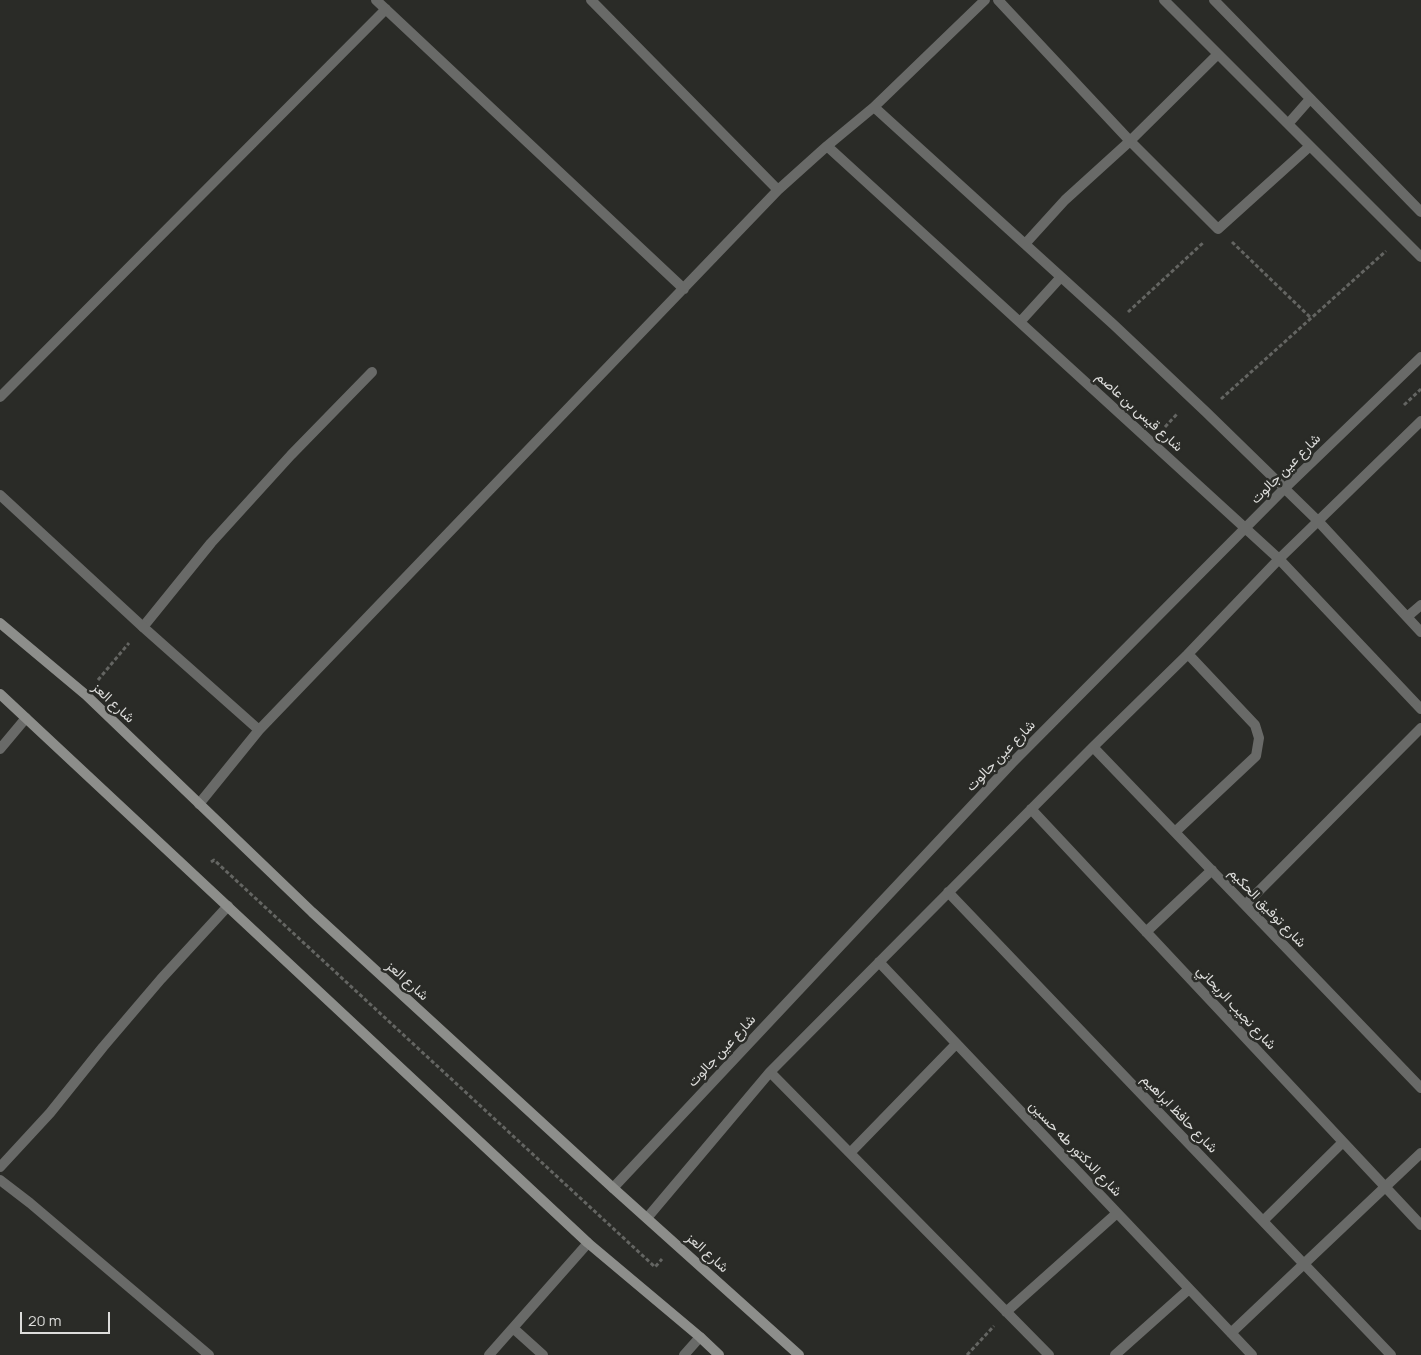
<!DOCTYPE html>
<meta charset="utf-8">
<style>
body{margin:0}
#map{position:relative;width:1421px;height:1355px;overflow:hidden;background:#2a2b27;font-family:Manrope,sans-serif}
canvas{display:block}
.scale{position:absolute;left:20px;top:1312px;width:90px;height:22px;box-sizing:border-box;border:2px solid #dddddb;border-top:0;padding-left:6px;font-size:15px;line-height:18px;white-space:nowrap;color:#dddddb;-webkit-text-stroke:4px #2a2b27;paint-order:stroke}
</style>
<div id="map">
<canvas width="1421" height="1355"></canvas>
<div class="scale">20 m</div>
</div>
<script>
const ctx = document.querySelector('canvas').getContext('2d');
ctx.lineJoin = 'round';
function poly(rows) {
  const path = new Path2D();
  for (const r of rows) {
    path.moveTo(r[0], r[1]);
    for (let i = 2; i < r.length; i += 2) path.lineTo(r[i], r[i + 1]);
  }
  return path;
}
function trace(path, color, width, dash) {
  ctx.strokeStyle = color;
  ctx.lineWidth = width;
  ctx.lineCap = dash ? 'butt' : 'round';
  ctx.setLineDash(dash || []);
  ctx.stroke(path);
}
function drawText(font, color, halo, rows, align = 'center') {
  ctx.font = font + ' Manrope,Vazirmatn,sans-serif';
  ctx.lineWidth = 5;
  ctx.setLineDash([]);
  ctx.textBaseline = 'middle';
  ctx.strokeStyle = halo;
  ctx.fillStyle = color;
  for (const [text, x, y, turn = 0] of rows) {
    ctx.save();
    ctx.translate(x, y);
    ctx.rotate((+turn || 0) * Math.PI / 180);
    ctx.textAlign = isNaN(turn) ? turn : align;
    if (halo) ctx.strokeText(text, 0, 0);
    ctx.fillText(text, 0, 0);
    ctx.restore();
  }
}
trace(poly([
 [1232,242,1311,318],
 [1128,312,1204,242],
 [1221,399,1386,251],
 [1404,405,1421,389],
 [1165,427,1177,414],
 [98,680,129,643],
 [211,862,214,860,655,1267,662,1259],
 [967,1355,994,1326]
]), '#646562', 3, [4, 2.5]);
trace(poly([
 [143,627,211,543,291,455,372,372]
]), '#696a68', 10);
trace(poly([
 [376,0,684,289],
 [591,0,778,190],
 [998,0,1130,141,1218,229,1310,146],
 [1164,0,1421,257],
 [1214,0,1421,212],
 [874,107,1114,325,1206,412,1318,521,1421,632],
 [1288,124,1310,99],
 [827,146,1279,559,1421,709],
 [1025,244,1065,200,1130,141,1218,54],
 [1020,322,1061,277],
 [0,397,386,9],
 [0,495,143,627,259,730],
 [1407,617,1421,605],
 [1093,747,1421,1088],
 [0,749,26,718],
 [199,804,259,730,778,190,827,146,874,107,985,0],
 [1031,809,1421,1225],
 [1175,832,1256,756,1259,738,1255,725,1188,654],
 [948,892,1391,1355],
 [1245,905,1421,728],
 [1146,932,1212,870],
 [879,962,1252,1355],
 [770,1072,1049,1355],
 [850,1153,956,1044],
 [0,1167,50,1113,103,1047,161,979,228,906],
 [0,1180,30,1203,209,1355],
 [613,1188,1012,763,1284,489,1421,357],
 [647,1218,770,1072,1093,747,1188,654,1279,559,1421,421],
 [1263,1221,1343,1142],
 [1006,1312,1117,1213],
 [513,1328,543,1355],
 [1231,1333,1421,1153],
 [489,1355,588,1243],
 [684,1355,700,1337],
 [1115,1355,1189,1289]
]), '#696a68', 10);
trace(poly([
 [0,623,86,695,312,912,613,1188,799,1355],
 [0,694,588,1243,700,1337,719,1355]
]), '#8d8e8b', 10);
drawText('14px', '#dddddb', '#2a2b27', [
 ["شارع قيس بن عاصم",1139,412,42],
 ["شارع عين جالوت",1286,469,-45],
 ["شارع العز",113,703,43],
 ["شارع عين جالوت",1001,756,-46],
 ["شارع توفيق الحكيم",1267,908,46],
 ["شارع العز",407,981,42],
 ["شارع نجيب الريحاني",1236,1008,47],
 ["شارع عين جالوت",722,1051,-47],
 ["شارع حافظ ابراهيم",1179,1114,46],
 ["شارع الدكتور طه حسين",1075,1149,46],
 ["شارع العز",707,1253,42]
]);
</script>
